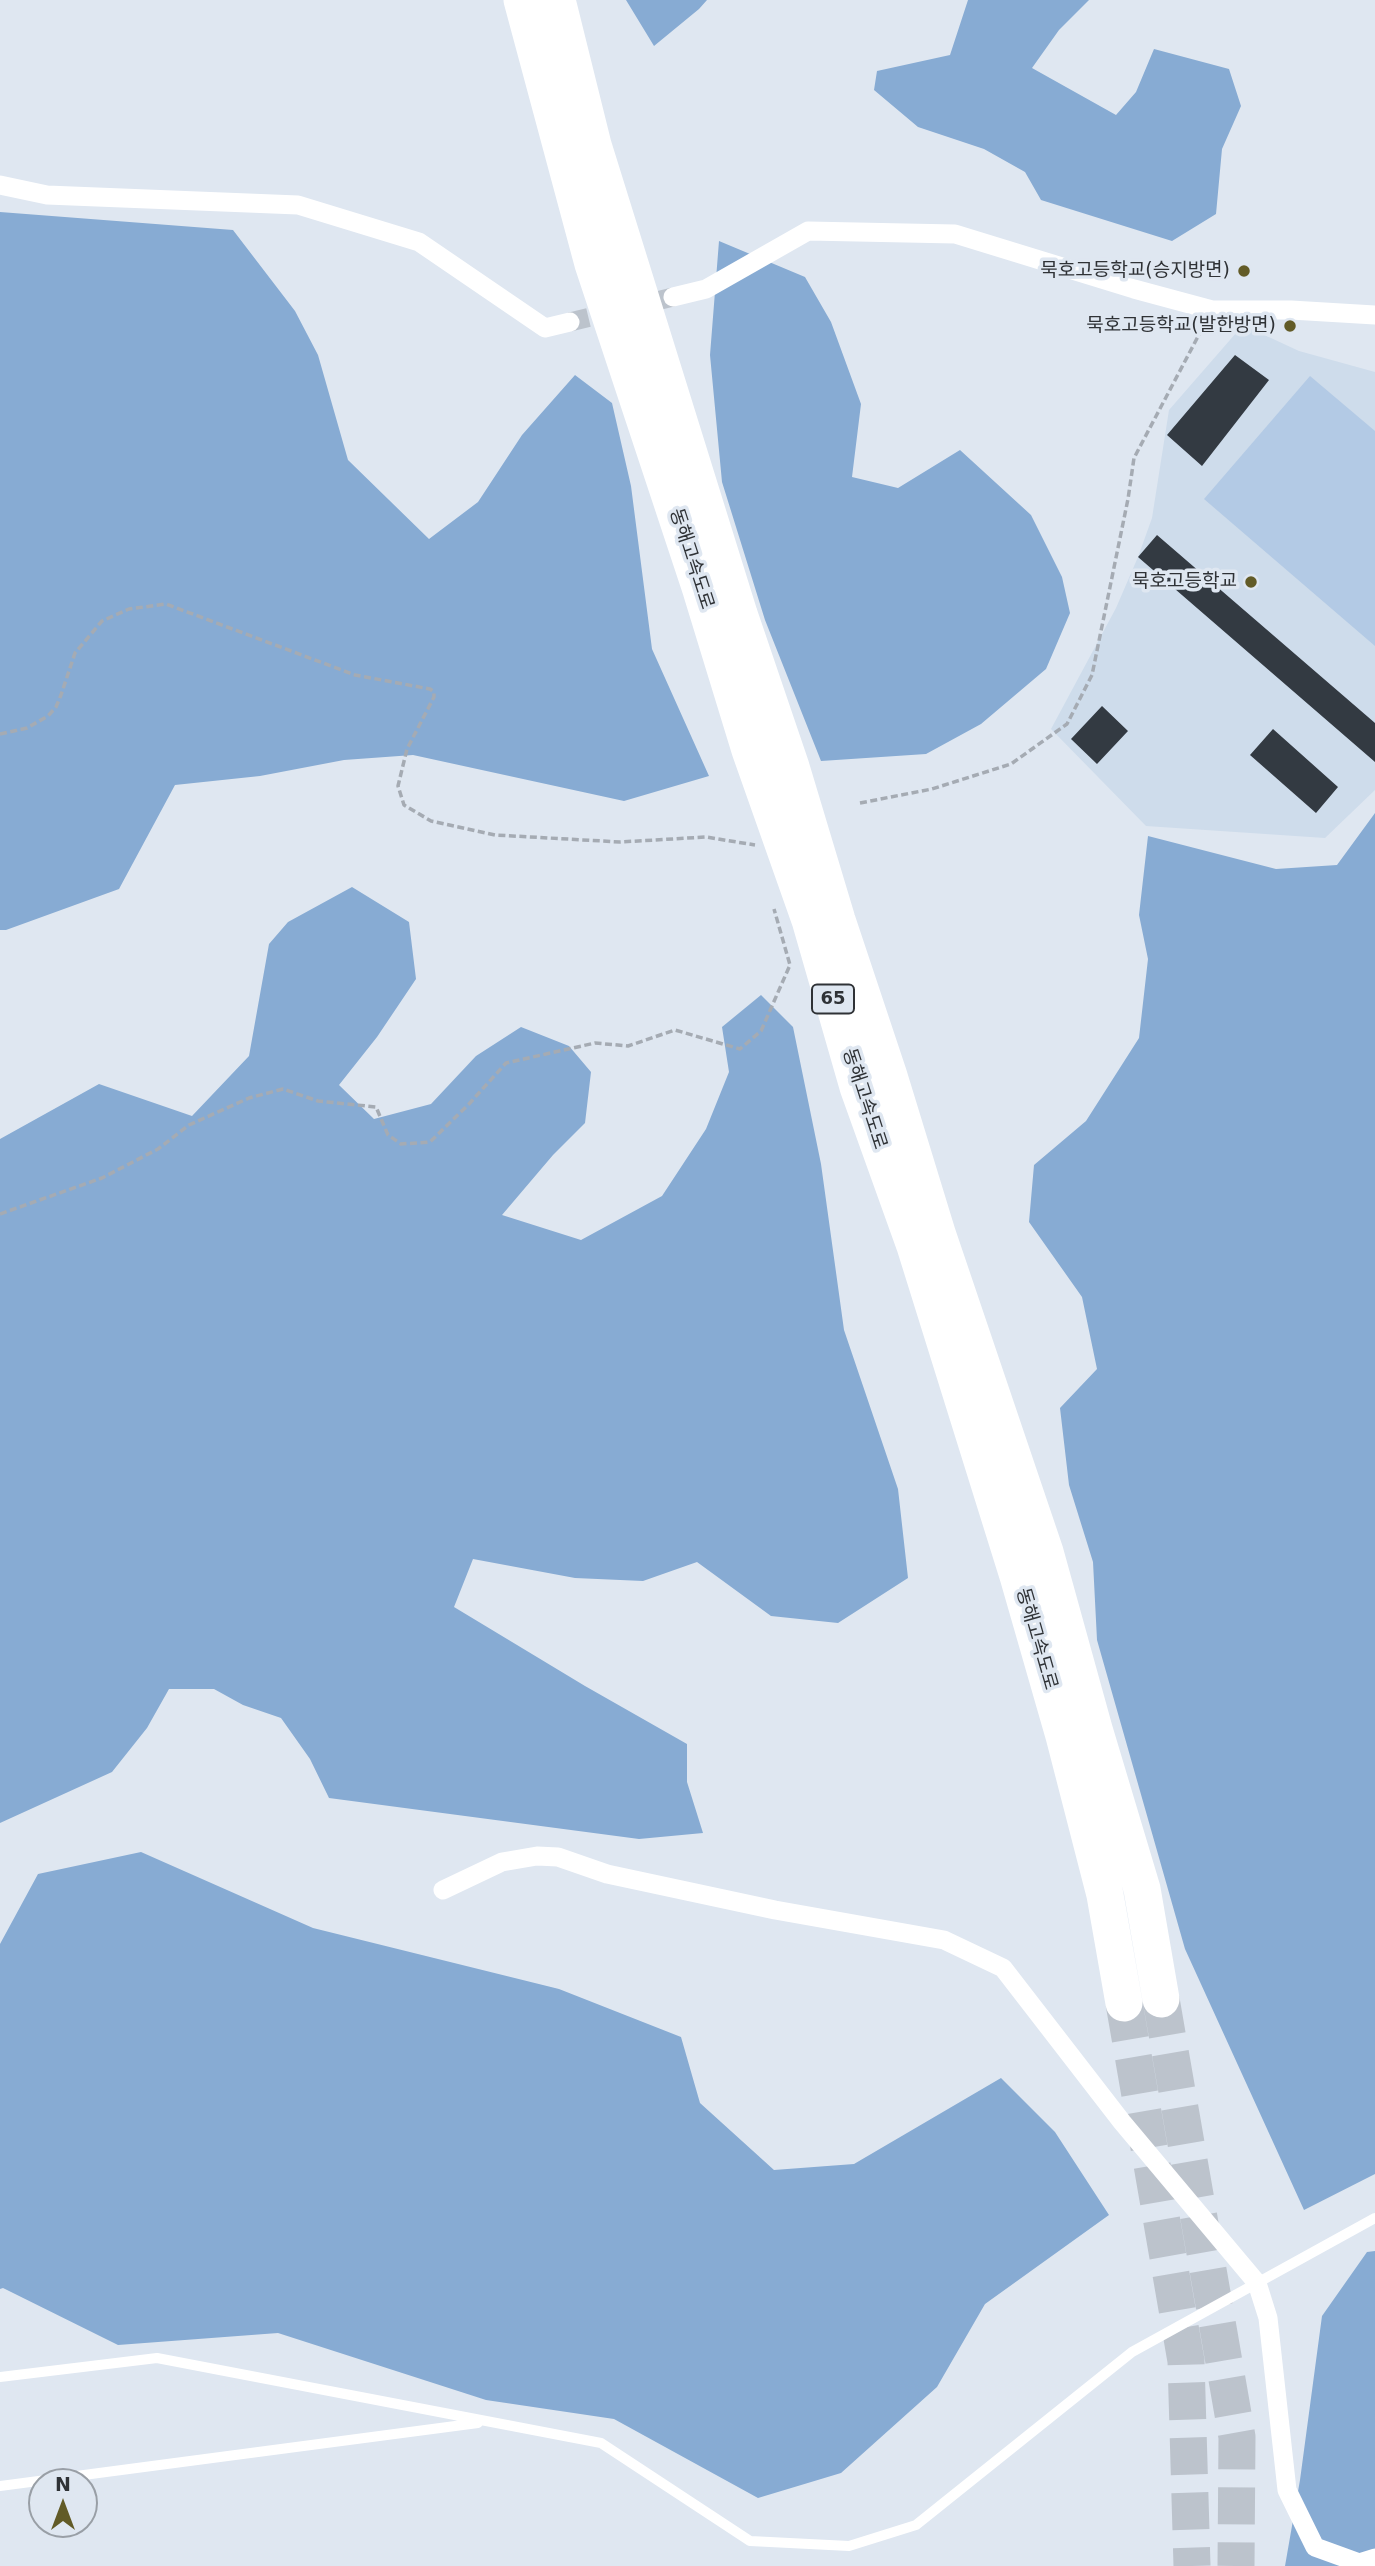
<!DOCTYPE html>
<meta charset="utf-8">
<style>
body{margin:0}
#map{position:relative;width:1375px;height:2566px;overflow:hidden;background:#dfe7f1;font-family:"DejaVu Sans",sans-serif}
canvas{display:block}
.north{position:absolute;left:28px;top:2468px;width:70px;height:70px;box-sizing:border-box;background:#dfe7f1;border:2px solid #999fa6;border-radius:50%;rotate:0deg;font-size:19px;font-weight:700;line-height:28px;text-align:center;color:#2f3236}
.north::after{content:'';display:block;margin:auto;width:24px;height:32px;background:#625b27;clip-path:polygon(50% 0,100% 100%,50% 72%,0 100%)}
</style>
<div id="map">
<canvas width="1375" height="2566"></canvas>
<div class="north">N</div>
</div>
<script>
const ctx = document.querySelector('canvas').getContext('2d');
ctx.lineJoin = 'round';
function paint(path, color) {
  ctx.fillStyle = color;
  ctx.fill(path, 'evenodd');
}
function poly(rows) {
  const path = new Path2D();
  for (const r of rows) {
    path.moveTo(r[0], r[1]);
    for (let i = 2; i < r.length; i += 2) path.lineTo(r[i], r[i + 1]);
  }
  return path;
}
function trace(path, color, width, dash) {
  ctx.strokeStyle = color;
  ctx.lineWidth = width;
  ctx.lineCap = dash ? 'butt' : 'round';
  ctx.setLineDash(dash || []);
  ctx.stroke(path);
}
function drawText(font, color, halo, rows, align = 'center') {
  ctx.font = font + ' "DejaVu Sans","Noto Sans KR",sans-serif';
  ctx.lineWidth = 7;
  ctx.setLineDash([]);
  ctx.textBaseline = 'middle';
  ctx.strokeStyle = halo;
  ctx.fillStyle = color;
  for (const [text, x, y, turn = 0] of rows) {
    ctx.save();
    ctx.translate(x, y);
    ctx.rotate((+turn || 0) * Math.PI / 180);
    ctx.textAlign = isNaN(turn) ? turn : align;
    if (halo) ctx.strokeText(text, 0, 0);
    ctx.fillText(text, 0, 0);
    ctx.restore();
  }
}
paint(poly([
 [1243,325,1299,351,1375,372,1375,790,1325,838,1146,826,1051,729,1116,608,1138,557,1152,518,1169,410]
]), '#cedceb');
paint(poly([
 [1310,376,1375,431,1375,646,1204,499]
]), '#b3cae5');
paint(poly([
 [626,0,707,0,699,9,654,46],
 [968,0,1089,0,1059,30,1032,68,1116,115,1136,92,1154,49,1229,69,1241,106,1222,149,1216,214,1172,241,1041,200,1025,172,984,149,918,127,874,90,877,71,950,55],
 [0,212,233,230,295,311,318,355,348,460,429,539,478,502,522,435,575,375,612,403,631,486,652,649,709,776,624,801,413,755,344,760,260,776,175,785,119,889,6,930,0,930],
 [719,241,805,277,831,322,861,404,852,477,898,488,960,450,1031,515,1062,577,1070,613,1046,669,981,724,926,754,821,761,765,620,722,482,710,355],
 [1375,813,1375,2174,1304,2210,1185,1949,1097,1640,1093,1562,1069,1485,1060,1408,1097,1369,1082,1297,1029,1222,1034,1165,1086,1121,1139,1038,1148,959,1139,915,1148,836,1276,869,1337,865],
 [352,887,409,922,416,979,377,1037,339,1085,374,1119,431,1104,476,1056,521,1027,569,1046,591,1072,585,1123,553,1155,502,1215,581,1240,662,1196,706,1129,729,1072,722,1027,761,995,793,1027,821,1164,844,1330,898,1489,908,1578,838,1623,771,1616,697,1562,643,1581,575,1578,473,1559,454,1607,585,1686,687,1744,687,1782,703,1833,639,1839,329,1798,310,1759,281,1718,243,1705,214,1689,169,1689,147,1728,112,1772,0,1823,0,1139,99,1084,192,1116,249,1056,269,944,288,922],
 [141,1852,313,1928,559,1989,681,2037,700,2103,774,2170,854,2164,1001,2078,1055,2132,1109,2215,985,2304,937,2387,841,2473,758,2498,614,2419,486,2400,278,2333,118,2345,3,2288,0,2289,0,1944,38,1874],
 [1375,2251,1375,2566,1285,2566,1300,2480,1322,2316,1367,2252]
]), '#87abd3');
paint(poly([
 [1235,355,1269,380,1202,466,1167,435],
 [1157,535,1375,723,1375,762,1138,557],
 [1102,706,1128,731,1097,764,1071,739],
 [1273,729,1338,787,1316,813,1250,755]
]), '#333a42');
trace(poly([
 [570,322,673,297]
]), '#bcc3cc', 19, [19, 10]);
trace(poly([
 [1161,1999,1237,2437,1236,2566],
 [1124,2003,1186,2361,1192,2566]
]), '#bcc3cc', 37, [37, 18]);
trace(poly([
 [0,734,27,728,48,716,56,707,61,695,75,653,102,621,129,609,166,604,355,675,430,689,434,692,434,697,407,749,398,786,404,805,431,821,495,835,620,842,706,837,755,845],
 [860,803,932,789,1011,764,1067,724,1092,675,1128,499,1134,458,1203,327],
 [0,1214,102,1178,158,1149,189,1125,249,1098,283,1089,318,1101,376,1107,388,1135,401,1144,430,1142,469,1104,506,1063,595,1043,628,1046,675,1030,740,1049,761,1031,790,965,774,909]
]), '#a5abb3', 3.5, [7, 3.5]);
trace(poly([
 [0,2377,157,2358,601,2443,750,2541,849,2546,916,2525,1132,2352,1375,2218],
 [0,2486,478,2423]
]), '#fff', 10);
trace(poly([
 [0,185,47,195,298,205,419,242,545,328,570,322],
 [673,297,706,289,808,231,955,234,1134,289,1212,310,1291,310,1375,315],
 [443,1890,502,1862,537,1856,558,1857,607,1874,775,1910,944,1940,1003,1968,1122,2122,1257,2283,1268,2318,1287,2490,1315,2547,1359,2563,1375,2558]
]), '#fff', 19);
trace(poly([
 [522,0,593,264,701,590,750,750,810,920,858,1087,915,1246,1018,1576,1064,1736,1105,1895,1124,2003],
 [557,0,593,145,739,614,791,767,837,920,888,1073,937,1233,1045,1552,1094,1729,1142,1889,1161,1999]
]), '#fff', 37);
for (const [x, y, r, color] of [
 [1244,271,7,"#625b27"],
 [1290,326,7,"#625b27"],
 [1251,582,7,"#625b27"]
]) {
  const dot = new Path2D();
  dot.arc(x, y, r, 0, 2 * Math.PI);
  ctx.fillStyle = color;
  ctx.fill(dot);
  trace(dot, '#dfe7f1', 2.5);
}
for (const [x, y, w] of [
 [833,999,42]
]) {
  const box = new Path2D();
  box.roundRect(x - w / 2, y - 14.5, w, 29, 5);
  ctx.fillStyle = '#dfe7f1';
  ctx.fill(box);
  trace(box, '#2f3236', 2);
}
drawText('bold 18px', '#2f3236', null, [
 ["65",833,999]
]);
drawText('19px', '#2f3236', '#dfe7f1', [
 ["묵호고등학교(승지방면)",1230,271],
 ["묵호고등학교(발한방면)",1276,326],
 ["묵호고등학교",1237,582]
], 'right');
drawText('19px', '#2f3236', '#dfe7f1', [
 ["동해고속도로",691,559,72],
 ["동해고속도로",864,1099,72],
 ["동해고속도로",1036,1639,74]
]);
</script>
